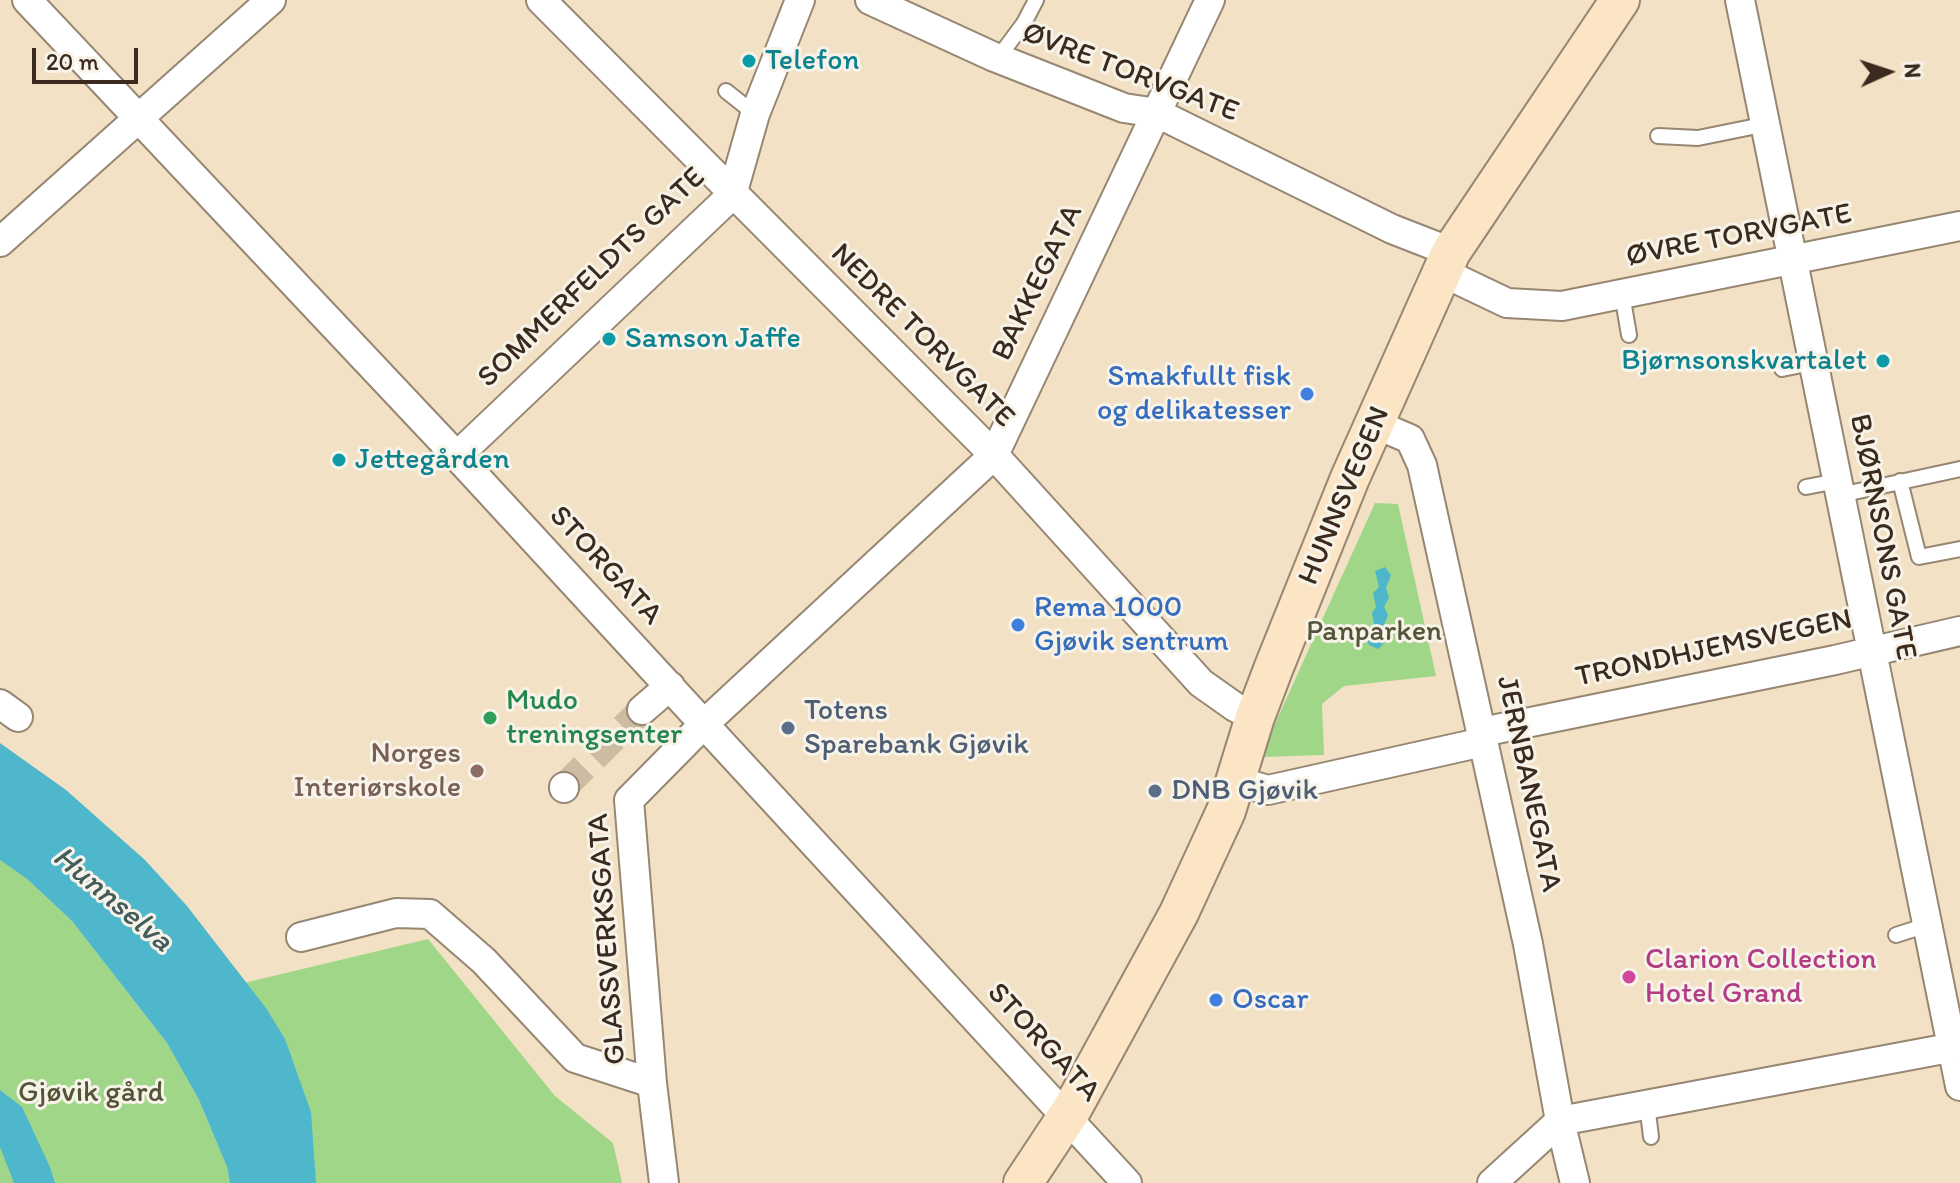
<!DOCTYPE html>
<meta charset="utf-8">
<style>
body{margin:0}
#map{position:relative;width:1960px;height:1183px;overflow:hidden;background:#f2e1c5;font-family:Itim,sans-serif}
canvas{display:block}
.north{position:absolute;left:1848px;top:32px;width:80px;height:80px;-webkit-text-stroke:6px #f7f3e8;paint-order:stroke;rotate:87deg;font-size:22px;font-weight:700;line-height:32px;text-align:center;color:#3b2a1e}
.north::after{content:'';display:block;margin:auto;width:28px;height:36px;background:#3b2a1e;clip-path:polygon(50% 0,100% 100%,50% 72%,0 100%)}
.scale{position:absolute;left:32px;top:48px;width:106px;height:36px;box-sizing:border-box;border:4px solid #3b2a1e;border-top:0;padding-left:10px;font-size:24px;line-height:28px;white-space:nowrap;color:#3b2a1e;-webkit-text-stroke:6px #f7f3e8;paint-order:stroke}
</style>
<div id="map">
<canvas width="1960" height="1183"></canvas>
<div class="north">N</div>
<div class="scale">20 m</div>
</div>
<script>
const ctx = document.querySelector('canvas').getContext('2d');
ctx.lineJoin = 'round';
function paint(path, color) {
  ctx.fillStyle = color;
  ctx.fill(path, 'evenodd');
}
function poly(rows) {
  const path = new Path2D();
  for (const r of rows) {
    path.moveTo(r[0], r[1]);
    for (let i = 2; i < r.length; i += 2) path.lineTo(r[i], r[i + 1]);
  }
  return path;
}
function trace(path, color, width, dash) {
  ctx.strokeStyle = color;
  ctx.lineWidth = width;
  ctx.lineCap = dash ? 'butt' : 'round';
  ctx.setLineDash(dash || []);
  ctx.stroke(path);
}
function drawText(font, color, halo, rows, align = 'center') {
  ctx.font = font + ' Itim,sans-serif';
  ctx.lineWidth = 6;
  ctx.setLineDash([]);
  ctx.textBaseline = 'middle';
  ctx.strokeStyle = halo;
  ctx.fillStyle = color;
  for (const [text, x, y, turn = 0] of rows) {
    ctx.save();
    ctx.translate(x, y);
    ctx.rotate((+turn || 0) * Math.PI / 180);
    ctx.textAlign = isNaN(turn) ? turn : align;
    if (halo) ctx.strokeText(text, 0, 0);
    ctx.fillText(text, 0, 0);
    ctx.restore();
  }
}
paint(poly([
 [1375,503,1398,504,1436,676,1344,686,1322,704,1324,755,1260,757],
 [0,860,27,879,72,921,167,1043,199,1100,227,1167,230,1183,0,1183],
 [428,939,555,1096,613,1143,622,1183,314,1183,244,983]
]), '#9fd688');
paint(poly([
 [1385,567,1391,575,1386,588,1389,598,1384,607,1388,615,1382,630,1387,640,1378,649,1369,645,1367,639,1369,633,1375,629,1372,613,1376,607,1373,593,1379,587,1375,571],
 [0,743,66,790,145,860,187,906,266,1008,285,1039,311,1112,316,1183,230,1183,227,1167,199,1100,167,1043,72,921,27,879,0,860],
 [0,1090,22,1107,50,1167,55,1183,14,1183,0,1147]
]), '#4eb7cb');
trace(poly([
 [564,787,642,710]
]), '#cdbca4', 28, [28, 14]);
const lane = poly([
 [998,58,1024,23,1036,0],
 [726,91,755,114],
 [1658,136,1698,138,1767,124],
 [1622,294,1629,335],
 [1782,369,1812,363],
 [1900,481,1919,557,1960,549],
 [1806,487,1837,481],
 [1840,495,1960,469],
 [1896,935,1927,925],
 [1647,1104,1651,1137]
]);
const street = poly([
 [27,0,467,467,1127,1183],
 [541,0,994,455,1201,683,1235,707,1255,717],
 [870,0,992,56,1124,108,1157,113,1392,229,1451,252],
 [1740,0,1960,1086],
 [0,242,271,0],
 [1442,272,1507,303,1562,306,1960,226],
 [1375,424,1410,439,1422,465,1528,944,1560,1121,1575,1183],
 [457,456,732,195,755,114,800,0],
 [0,704,18,717],
 [642,710,670,686],
 [1482,732,1835,660,1960,631],
 [1237,781,1268,790,1483,742],
 [564,788,564,787],
 [301,937,396,913,430,914,484,961,575,1058,652,1083],
 [664,1183,652,1083,629,800,705,723,994,455,1210,0],
 [1492,1183,1560,1121,1960,1046]
]);
const secondary = poly([
 [1023,1183,1072,1109,1179,913,1226,811,1255,717,1274,667,1350,478,1451,252,1620,0]
]);
trace(lane, '#968672', 18);
trace(street, '#968672', 32);
trace(secondary, '#968672', 42);
trace(lane, '#fff', 14);
trace(street, '#fff', 28);
trace(secondary, '#fce5c4', 38);
for (const [x, y, r, color] of [
 [749,61,8,"#0f9aa8"],
 [609,339,8,"#0f9aa8"],
 [1883,361,8,"#0f9aa8"],
 [1307,394,8,"#3f7fe0"],
 [339,460,8,"#0f9aa8"],
 [1018,625,8,"#3f7fe0"],
 [490,718,8,"#2e9e5b"],
 [788,728,8,"#5c6f8a"],
 [477,771,8,"#8d6e63"],
 [1155,791,8,"#5c6f8a"],
 [1629,977,8,"#d1479c"],
 [1216,1000,8,"#3f7fe0"]
]) {
  const dot = new Path2D();
  dot.arc(x, y, r, 0, 2 * Math.PI);
  ctx.fillStyle = color;
  ctx.fill(dot);
  trace(dot, '#f7f3e8', 3);
}
drawText('30px', '#0d838f', '#f7f3e8', [
 ["Telefon",765,61],
 ["Samson Jaffe",625,339],
 ["Bjørnsonskvartalet",1867,361,"right"],
 ["Jettegården",355,460]
], 'left');
drawText('30px', '#3b2a1e', '#f7f3e8', [
 ["ØVRE TORVGATE",1130,73,21],
 ["ØVRE TORVGATE",1739,236,-11],
 ["SOMMERFELDTS GATE",592,278,-44],
 ["BAKKEGATA",1038,283,-64],
 ["NEDRE TORVGATE",922,336,45],
 ["HUNNSVEGEN",1345,496,-67],
 ["BJØRNSONS GATE",1882,537,79],
 ["STORGATA",605,566,47],
 ["TRONDHJEMSVEGEN",1714,649,-12],
 ["JERNBANEGATA",1528,784,78],
 ["GLASSVERKSGATA",608,939,-94],
 ["STORGATA",1043,1043,47]
]);
drawText('30px', '#366cbe', '#f7f3e8', [
 ["Smakfullt fisk",1291,377,"right"],
 ["og delikatesser",1291,411,"right"],
 ["Rema 1000",1034,608],
 ["Gjøvik sentrum",1034,642],
 ["Oscar",1232,1000]
], 'left');
drawText('30px', '#545538', '#f7f3e8', [
 ["Panparken",1374,632],
 ["Gjøvik gård",91,1093]
]);
drawText('30px', '#27864d', '#f7f3e8', [
 ["Mudo",506,701],
 ["treningsenter",506,735]
], 'left');
drawText('30px', '#4e5e75', '#f7f3e8', [
 ["Totens",804,711],
 ["Sparebank Gjøvik",804,745],
 ["DNB Gjøvik",1171,791]
], 'left');
drawText('30px', '#785e54', '#f7f3e8', [
 ["Norges",461,754],
 ["Interiørskole",461,788]
], 'right');
drawText('30px', '#b23c85', '#f7f3e8', [
 ["Clarion Collection",1645,960],
 ["Hotel Grand",1645,994]
], 'left');
drawText('italic 32px', '#425b5b', '#f7f3e8', [
 ["Hunnselva",112,900,40]
]);
</script>
